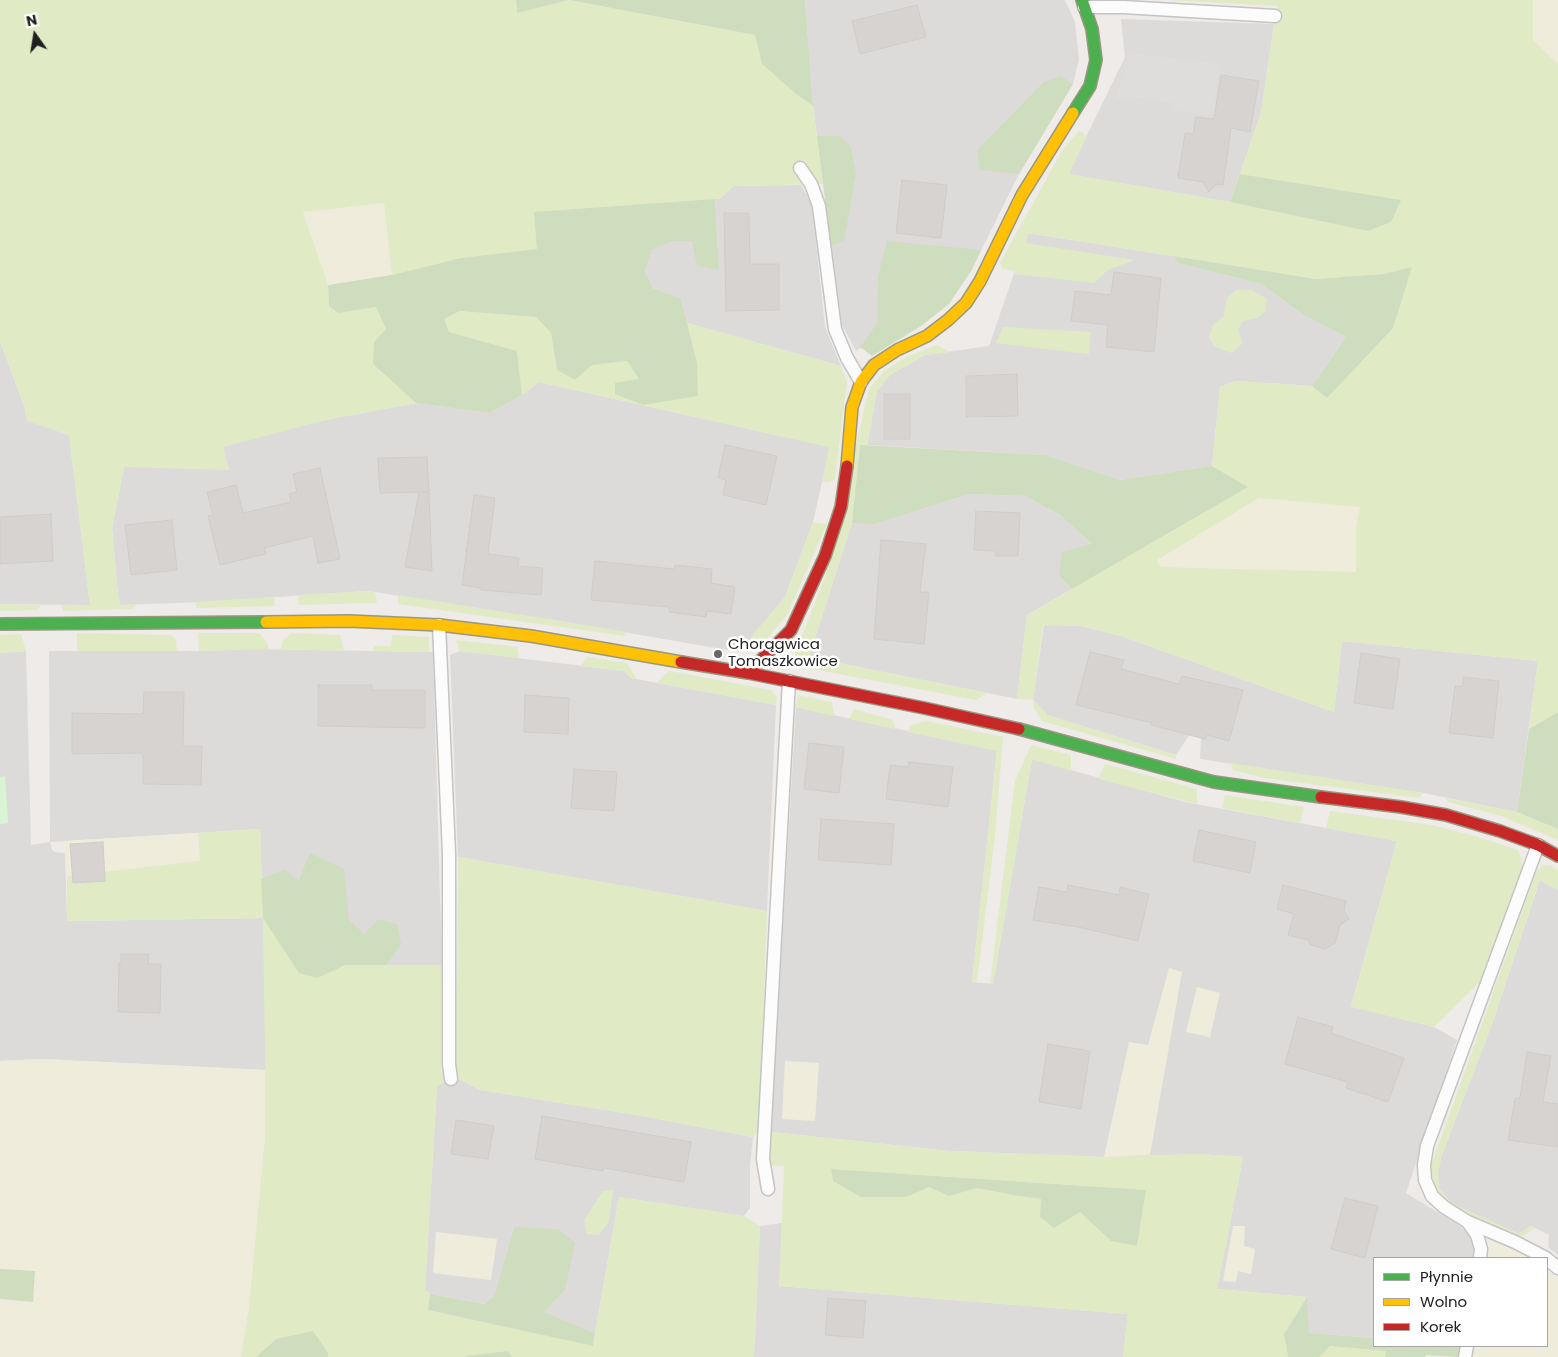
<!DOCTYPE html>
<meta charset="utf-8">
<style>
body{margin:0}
#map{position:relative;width:1558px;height:1357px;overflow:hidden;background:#eeebe8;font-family:Poppins,sans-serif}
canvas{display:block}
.legend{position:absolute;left:1373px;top:1257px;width:175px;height:90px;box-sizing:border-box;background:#fff;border:1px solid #a6a6a6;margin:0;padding:6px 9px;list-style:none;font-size:15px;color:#202020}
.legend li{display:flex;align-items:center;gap:10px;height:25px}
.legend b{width:25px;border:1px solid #a6a6a6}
.north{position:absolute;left:10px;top:10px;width:50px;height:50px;-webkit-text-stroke:4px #fff;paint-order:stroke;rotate:347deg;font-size:14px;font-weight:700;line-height:20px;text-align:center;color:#202020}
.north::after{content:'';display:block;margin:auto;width:18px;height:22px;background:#202020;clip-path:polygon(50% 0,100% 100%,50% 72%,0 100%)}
</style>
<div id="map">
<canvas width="1558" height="1357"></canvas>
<ul class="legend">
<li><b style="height:6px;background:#4caf50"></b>Płynnie</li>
<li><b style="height:6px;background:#ffc107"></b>Wolno</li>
<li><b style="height:6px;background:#c62828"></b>Korek</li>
</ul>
<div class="north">N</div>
</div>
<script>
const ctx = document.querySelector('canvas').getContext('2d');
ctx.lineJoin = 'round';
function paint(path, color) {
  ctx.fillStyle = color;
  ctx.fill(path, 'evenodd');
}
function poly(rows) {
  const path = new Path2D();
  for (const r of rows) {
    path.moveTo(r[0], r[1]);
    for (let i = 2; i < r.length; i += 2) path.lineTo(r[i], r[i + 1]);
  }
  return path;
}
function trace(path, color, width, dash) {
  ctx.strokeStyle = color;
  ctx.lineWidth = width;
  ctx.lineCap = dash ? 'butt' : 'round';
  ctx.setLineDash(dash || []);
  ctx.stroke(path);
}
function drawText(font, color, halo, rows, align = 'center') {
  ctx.font = font + ' Poppins,sans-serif';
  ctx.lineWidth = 5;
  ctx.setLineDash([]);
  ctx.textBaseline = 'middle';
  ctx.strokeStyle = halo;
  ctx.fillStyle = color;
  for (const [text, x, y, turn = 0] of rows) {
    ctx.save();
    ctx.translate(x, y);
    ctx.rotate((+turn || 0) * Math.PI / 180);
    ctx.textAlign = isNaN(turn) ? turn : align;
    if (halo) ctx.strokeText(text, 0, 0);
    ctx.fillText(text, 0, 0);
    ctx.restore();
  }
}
paint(poly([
 [805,0,1065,0,1075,22,1079,59,1073,84,1019,174,971,271,856,351,842,325,813,106],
 [1121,19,1274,24,1261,113,1230,202,1068,174,1125,57],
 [801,185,812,206,825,327,841,366,687,323,681,299,653,288,645,272,652,250,673,241,692,241,719,270,715,199,720,199,733,186],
 [1028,233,1173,256,1178,263,1261,284,1304,315,1346,337,1312,386,1236,381,1220,387,1212,466,1120,480,1045,455,867,445,877,391,890,375,925,355,989,346],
 [0,341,25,408,27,420,69,435,90,605,0,604],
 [539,382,830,447,813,522,785,597,739,652,565,622,368,591,202,602,120,605,118,596,112,528,124,467,325,420,416,403,489,413,522,395],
 [969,494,1025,496,1060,515,1092,544,1059,576,1072,589,1027,615,1017,699,809,657,852,523,872,525],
 [1044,625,1081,626,1121,636,1334,712,1342,641,1538,661,1517,812,1423,793,1200,759,1201,738,1189,735,1176,755,1047,715,1033,700],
 [254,649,433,652,442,965,345,965,265,1051,265,1070,42,1059,0,1061,0,653,26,651,31,845,50,842,49,651,199,651],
 [260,829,263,918,67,921,65,853,55,852,52,850,50,842],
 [460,651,624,671,631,678,776,705,767,911,458,857,450,655],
 [796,707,997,750,972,982,993,984,1032,759,1185,802,1397,841,1351,1006,1434,1027,1457,1040,1406,1193,1460,1226,1470,1235,1474,1249,1473,1258,1374,1258,1374,1338,1309,1333,1306,1297,1217,1289,1243,1157,1200,1154,1104,1157,950,1151,771,1132],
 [1540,880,1558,890,1558,1255,1548,1247,1549,1235,1535,1228,1530,1226,1519,1234,1451,1203,1439,1188,1438,1171,1442,1155,1492,1024],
 [457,1078,480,1090,637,1115,753,1137,750,1166,750,1208,744,1216,619,1197,595,1333,545,1312,565,1290,514,1227,494,1296,486,1304,430,1294,425,1290,437,1085],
 [782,1223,780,1286,1128,1314,1123,1357,754,1357,760,1226]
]), '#dddbda');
paint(poly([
 [1533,0,1558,0,1558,65,1533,40],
 [384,203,392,275,328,285,303,212],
 [1259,498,1360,507,1356,528,1356,573,1160,567,1157,560],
 [198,833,200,861,67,876,64,841],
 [1169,968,1182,972,1150,1155,1104,1157,1129,1042,1148,1045],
 [1197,987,1220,993,1210,1037,1186,1032],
 [42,1059,265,1070,265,1137,249,1307,241,1357,0,1357,0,1299,32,1302,35,1271,0,1269,0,1061],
 [785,1061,819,1063,815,1121,782,1119],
 [1233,1226,1245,1226,1244,1246,1255,1249,1251,1274,1238,1271,1236,1282,1223,1281],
 [436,1232,497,1239,491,1280,433,1273],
 [1491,1241,1516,1252,1527,1258,1488,1258],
 [1547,1271,1558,1278,1558,1357,1472,1357,1474,1346,1547,1346]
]), '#efecdb');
paint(poly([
 [0,0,516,0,517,12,569,0,755,35,762,64,796,94,813,106,823,184,733,186,720,199,534,213,538,249,461,258,392,275,384,203,303,212,328,285,329,306,338,313,376,307,386,329,373,364,416,403,325,420,223,447,229,470,124,467,112,528,118,596,120,605,137,604,133,609,63,611,62,605,90,605,69,435,27,421,25,408,0,341],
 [1167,0,1533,0,1533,40,1558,65,1558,712,1529,729,1538,661,1342,641,1334,712,1121,636,1081,626,1043,625,1033,700,1047,715,1176,755,1176,759,1042,721,1033,706,1033,700,1017,699,1027,615,1248,487,1212,466,1220,387,1236,381,1312,386,1327,398,1412,267,1384,274,1316,279,1029,233,1026,243,1134,260,1108,270,1094,283,1014,274,1015,271,1003,269,1000,263,1063,149,1079,131,1087,136,1069,174,1230,202,1368,231,1391,221,1400,200,1240,174,1261,113,1277,6],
 [1259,498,1360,507,1356,528,1356,572,1161,567,1157,560],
 [1236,290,1252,290,1267,299,1266,311,1257,318,1243,321,1238,330,1243,343,1231,353,1214,346,1209,337,1213,325,1224,316,1227,298],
 [460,311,536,317,551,333,557,370,575,380,592,365,627,361,639,379,615,393,697,363,687,323,841,366,847,382,835,479,829,482,822,482,829,447,539,382,522,395,517,351,449,332,443,319],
 [1003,327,1091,332,1089,354,996,343],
 [937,345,950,352,925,355,890,375,877,391,867,445,860,445,852,523,809,657,987,693,976,700,802,667,797,664,795,653,825,577,869,389,884,371,908,356],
 [813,522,827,524,787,615,762,645,751,637,785,597],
 [368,591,375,592,377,603,299,605,298,595],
 [398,595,565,622,626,632,624,636,398,604],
 [274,597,275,606,196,608,196,602],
 [0,604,41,605,38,610,0,611],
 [77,633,171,635,176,639,177,651,77,651],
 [198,633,259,633,267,642,269,649,199,651],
 [292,633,340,635,344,651,281,649,283,640],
 [21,634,26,651,0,653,0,635],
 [392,635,429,637,429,652,373,651,374,646,391,646],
 [456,640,517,647,519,658,460,651],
 [587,657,627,663,637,679,631,678,624,671,581,666],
 [670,671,771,690,777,697,776,705,657,683,665,674],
 [798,695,832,702,834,716,796,707],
 [854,709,893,720,895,729,849,719],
 [927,721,1003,737,995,836,977,982,972,981,997,751,908,732,911,725],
 [1031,745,1071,755,1071,771,1032,759,993,984,990,984,1015,781],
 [1231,763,1423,793,1419,798,1264,778,1233,770],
 [1105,764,1197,789,1197,804,1098,779],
 [1225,795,1304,807,1300,823,1222,808],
 [1445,798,1517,812,1558,829,1558,840,1501,816,1448,802],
 [1330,811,1432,825,1475,836,1518,850,1522,860,1522,870,1482,980,1434,1027,1351,1007,1397,841,1326,828],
 [260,829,263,918,317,978,345,965,442,965,441,1067,444,1082,437,1085,425,1290,430,1294,428,1310,593,1346,619,1197,744,1216,760,1226,754,1357,512,1357,508,1351,465,1357,328,1357,328,1353,276,1339,256,1357,241,1357,249,1307,265,1137,265,1051,263,918,67,921,67,876,200,861,198,833],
 [458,857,767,911,759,1130,753,1137,637,1115,480,1090,457,1078,453,1065,457,974],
 [1550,865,1558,870,1558,890,1540,880,1492,1024,1442,1155,1438,1171,1439,1188,1451,1203,1519,1234,1530,1226,1535,1228,1520,1238,1475,1220,1451,1206,1438,1192,1433,1179,1431,1166,1535,875,1542,866],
 [771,1132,950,1151,1104,1157,1200,1154,1243,1157,1217,1289,1307,1297,1284,1334,1288,1357,1123,1357,1128,1314,779,1286,784,1166,770,1165],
 [831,1169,1146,1190,1137,1246,1111,1241,1080,1212,1041,1199,1018,1196,977,1188,949,1196,929,1187],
 [613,1190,609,1221,599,1235,587,1234,584,1220,603,1191],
 [1330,1346,1386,1351,1385,1357,1319,1357]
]), '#e0ebc6');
paint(poly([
 [516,0,805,0,813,106,796,94,762,64,755,35,569,0,517,13],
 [1061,76,1073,84,1019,174,979,170,977,150,1044,82],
 [817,136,840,136,851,147,856,174,844,241,831,246],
 [1240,174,1401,200,1391,222,1368,231,1230,202],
 [715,199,719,270,697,266,692,241,673,241,652,250,645,272,653,288,681,299,697,363,698,396,643,405,615,394,615,383,639,379,627,361,592,365,575,380,557,370,551,333,536,317,460,311,444,319,449,332,517,351,522,395,489,413,416,403,373,364,374,342,386,329,376,307,338,313,329,306,328,285,392,275,461,258,537,249,534,212],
 [887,241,981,250,971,271,949,304,921,326,872,356,860,347,877,324,878,277],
 [1173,256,1316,279,1384,274,1412,267,1393,328,1327,398,1312,386,1346,337,1304,315,1261,284,1178,263],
 [860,445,1045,455,1120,480,1212,466,1248,487,1072,589,1059,576,1062,552,1092,544,1060,515,1025,496,969,494,872,525,852,523],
 [1558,712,1558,829,1517,812,1529,729],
 [310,853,344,869,349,920,364,934,379,919,398,925,401,945,386,965,345,965,317,978,299,973,263,918,261,879,284,870,299,880],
 [831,1169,1146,1190,1137,1246,1111,1241,1080,1212,1054,1228,1040,1217,1041,1199,1018,1196,977,1188,949,1196,929,1187,906,1197,861,1197,833,1181],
 [514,1227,558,1229,575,1243,565,1290,545,1312,595,1333,593,1346,428,1310,430,1294,485,1304,494,1296],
 [0,1269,35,1271,33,1302,0,1299],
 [1307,1297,1309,1333,1374,1338,1374,1346,1461,1346,1459,1357,1426,1355,1425,1357,1385,1357,1386,1351,1330,1346,1319,1357,1288,1357,1284,1334],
 [313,1331,328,1353,328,1357,256,1357,276,1339],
 [508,1351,512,1357,465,1357,466,1356]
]), '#cdddbd');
paint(poly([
 [5,776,8,823,0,824,0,777]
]), '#d9f4d3');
paint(poly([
 [1131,53,1220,64,1212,115,1172,110,1175,103,1141,98,1130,100,1116,98]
]), '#dedddc');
const building = poly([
 [917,5,926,37,860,54,852,21,917,5],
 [1221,75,1259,81,1250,132,1231,128,1223,185,1217,184,1209,192,1203,182,1178,178,1185,133,1193,134,1196,117,1214,119,1221,75],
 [902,180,947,185,941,238,896,233,902,180],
 [724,213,749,213,750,264,779,264,779,310,726,311,724,213],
 [1114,272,1161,278,1154,352,1106,347,1108,325,1071,321,1075,291,1111,295,1114,272],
 [1017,374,1018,416,966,417,966,376,1017,374],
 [884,394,910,394,910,439,884,439,884,394],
 [725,445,777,456,766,505,723,495,726,480,718,478,725,445],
 [427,457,429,491,421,492,429,492,432,571,405,567,419,492,380,493,378,458,427,457],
 [320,468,340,559,318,563,313,536,264,548,266,554,220,565,208,516,213,515,207,492,236,485,243,513,291,502,289,494,297,492,293,474,320,468],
 [474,495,495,498,488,554,519,558,518,566,543,568,541,595,481,590,481,588,462,585,474,495],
 [976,511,1020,513,1018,556,995,556,995,551,974,550,976,511],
 [51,514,53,561,0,564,0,517,51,514],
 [172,520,177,570,131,575,125,525,172,520],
 [881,540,926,544,920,592,929,592,924,644,874,639,881,540],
 [595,561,674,569,675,565,712,569,711,583,735,587,731,614,707,611,706,617,669,612,669,607,591,600,595,561],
 [1090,652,1124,660,1121,669,1179,684,1182,676,1243,690,1229,741,1207,735,1205,739,1151,725,1152,723,1076,705,1090,652],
 [1361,653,1400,659,1393,709,1354,703,1361,653],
 [1464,677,1499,681,1493,738,1449,733,1455,686,1462,687,1464,677],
 [318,685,372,685,372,690,425,690,425,728,318,726,318,685],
 [144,692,184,692,183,746,202,746,201,785,143,784,143,753,72,754,72,713,143,714,144,692],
 [525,695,569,698,568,734,524,732,525,695],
 [809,743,844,747,839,793,804,789,809,743],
 [909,762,953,767,948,807,886,799,890,765,908,767,909,762],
 [574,769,617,772,614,811,571,808,574,769],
 [821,819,894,824,891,865,818,860,821,819],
 [1199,830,1256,842,1250,873,1193,861,1199,830],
 [103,842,105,881,73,883,70,844,103,842],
 [1068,885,1119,895,1120,887,1149,894,1138,941,1078,927,1033,920,1039,887,1067,892,1068,885],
 [1283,885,1346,901,1344,911,1349,919,1340,925,1335,943,1325,949,1311,945,1308,940,1288,935,1294,914,1277,909,1283,885],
 [121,954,149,954,148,964,161,964,160,1013,118,1012,119,963,121,963,121,954],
 [1298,1017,1333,1027,1331,1033,1404,1058,1388,1102,1346,1088,1348,1082,1285,1064,1298,1017],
 [1048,1044,1090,1051,1081,1109,1039,1102,1048,1044],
 [1527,1052,1551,1056,1543,1102,1558,1104,1558,1147,1508,1140,1515,1098,1520,1098,1527,1052],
 [542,1116,691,1142,684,1182,604,1168,603,1171,535,1159,542,1116],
 [456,1120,494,1126,488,1159,451,1154,456,1120],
 [1345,1198,1378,1206,1365,1258,1331,1249,1345,1198],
 [828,1298,866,1301,863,1338,825,1335,828,1298]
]);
paint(building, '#d6d3d1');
trace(building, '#d1ccca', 1);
const lane = poly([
 [1084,7,1123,7,1275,16],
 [800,168,811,184,819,206,835,329,847,358,861,382],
 [439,625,449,854,449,1064,451,1079],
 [1538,845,1427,1146,1424,1165,1425,1180,1432,1196,1444,1207,1468,1222,1515,1242,1546,1258],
 [768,1189,763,1159,789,681],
 [1468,1222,1477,1235,1481,1249,1480,1258],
 [1547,1259,1558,1268],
 [1465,1357,1467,1346]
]);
const fast = poly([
 [1073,113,1090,86,1096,60,1092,29,1082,0],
 [0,624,266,622],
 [1019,729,1214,782,1321,797]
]);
const slow = poly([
 [847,466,852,407,861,382,874,365,897,350,927,336,948,320,966,303,980,281,1022,195,1073,113],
 [266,622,349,621,439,625,531,636,681,662]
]);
const jam = poly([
 [681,662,748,673,924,708,1019,729],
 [748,673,791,630,825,556,841,507,847,466],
 [1321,797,1401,807,1446,815,1500,831,1538,845,1558,856]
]);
trace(lane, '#c5c4c3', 15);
trace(fast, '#99977f', 14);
trace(slow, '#99977f', 14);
trace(jam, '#99977f', 14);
trace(lane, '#fcfcfc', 12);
trace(fast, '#4caf50', 11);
trace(slow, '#ffc107', 11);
trace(jam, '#c62828', 11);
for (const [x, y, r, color] of [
 [718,654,5,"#686766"]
]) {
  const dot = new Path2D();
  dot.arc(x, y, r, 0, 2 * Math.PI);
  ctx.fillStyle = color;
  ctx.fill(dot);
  trace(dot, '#fff', 2);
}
drawText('15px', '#202020', '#fff', [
 ["Chorągwica",728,645],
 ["Tomaszkowice",728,662]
], 'left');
</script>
